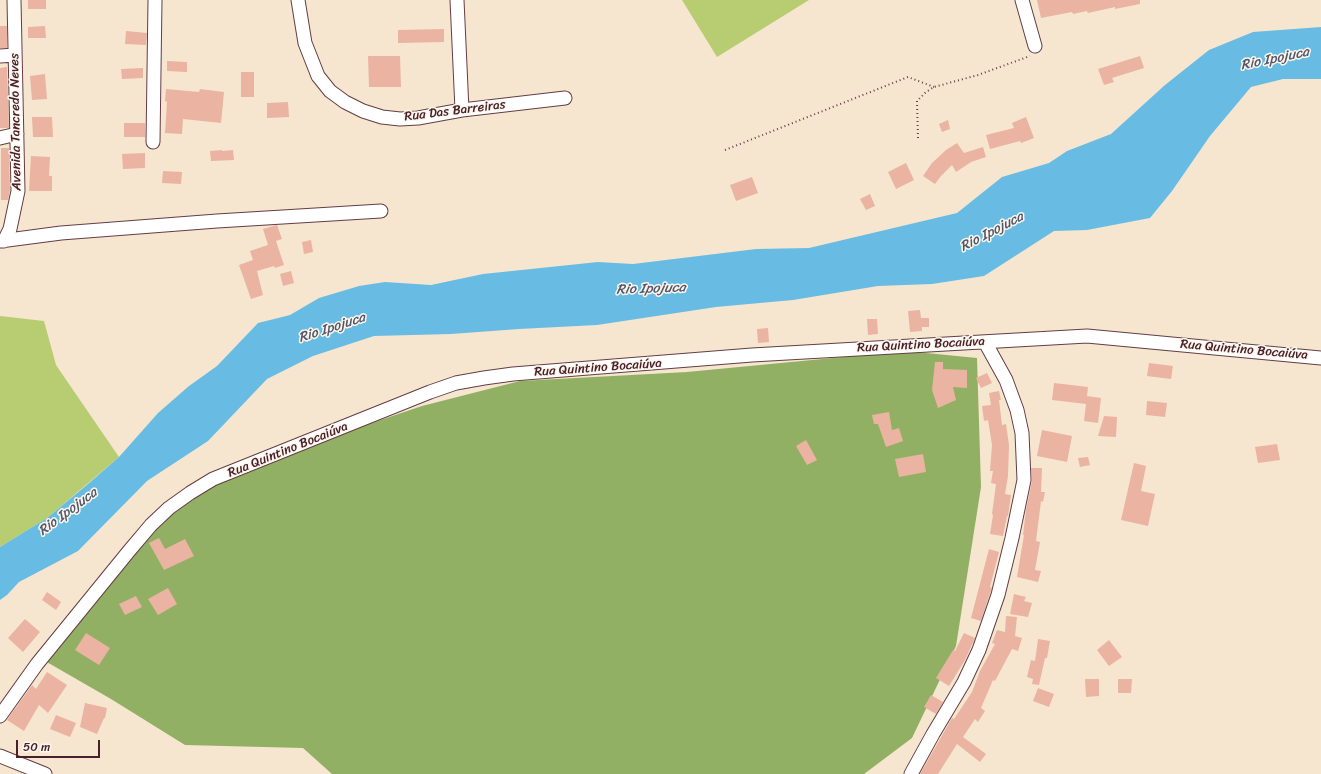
<!DOCTYPE html>
<meta charset="utf-8">
<style>
body{margin:0}
#map{position:relative;width:1321px;height:774px;overflow:hidden;background:#f6e6cf;font-family:Sriracha,sans-serif}
canvas{display:block}
.scale{position:absolute;left:16px;top:740px;width:84px;height:18px;box-sizing:border-box;border:2px solid #4a1f2b;border-top:0;padding-left:5px;font-size:12px;line-height:14px;white-space:nowrap;color:#4a1f2b;-webkit-text-stroke:3px #fbf7ec;paint-order:stroke}
</style>
<div id="map">
<canvas width="1321" height="774"></canvas>
<div class="scale">50 m</div>
</div>
<script>
const ctx = document.querySelector('canvas').getContext('2d');
ctx.lineJoin = 'round';
function paint(path, color) {
  ctx.fillStyle = color;
  ctx.fill(path, 'evenodd');
}
function poly(rows) {
  const path = new Path2D();
  for (const r of rows) {
    path.moveTo(r[0], r[1]);
    for (let i = 2; i < r.length; i += 2) path.lineTo(r[i], r[i + 1]);
  }
  return path;
}
function trace(path, color, width, dash) {
  ctx.strokeStyle = color;
  ctx.lineWidth = width;
  ctx.lineCap = dash ? 'butt' : 'round';
  ctx.setLineDash(dash || []);
  ctx.stroke(path);
}
function drawText(font, color, halo, rows, align = 'center') {
  ctx.font = font + ' Sriracha,sans-serif';
  ctx.lineWidth = 3;
  ctx.setLineDash([]);
  ctx.textBaseline = 'middle';
  ctx.strokeStyle = halo;
  ctx.fillStyle = color;
  for (const [text, x, y, turn = 0] of rows) {
    ctx.save();
    ctx.translate(x, y);
    ctx.rotate((+turn || 0) * Math.PI / 180);
    ctx.textAlign = isNaN(turn) ? turn : align;
    if (halo) ctx.strokeText(text, 0, 0);
    ctx.fillText(text, 0, 0);
    ctx.restore();
  }
}
paint(poly([
 [682,0,809,0,717,57],
 [0,316,44,321,56,365,119,457,47,518,0,547]
]), '#b8cd71');
paint(poly([
 [906,351,977,358,981,487,956,646,912,738,864,774,332,774,303,748,185,745,111,699,45,661,159,521,217,475,422,406,520,381,687,372]
]), '#92b063');
paint(poly([
 [1321,27,1321,79,1283,79,1251,87,1210,136,1172,191,1150,218,1087,230,1054,231,984,276,932,284,878,286,793,300,716,307,597,325,519,329,451,334,374,336,313,356,267,379,208,441,147,481,78,551,19,582,7,595,0,600,0,547,47,518,88,484,119,457,158,413,189,386,217,366,258,323,290,315,319,298,359,286,385,282,431,285,483,274,598,262,633,264,756,249,809,248,957,213,1002,177,1049,163,1067,151,1111,134,1165,85,1209,50,1253,32]
]), '#68bce4');
paint(poly([
 [28,0,46,0,46,9,28,9],
 [1037,0,1140,0,1140,4,1115,9,1115,7,1088,13,1087,11,1073,14,1072,12,1041,18],
 [0,26,7,26,7,48,0,48],
 [45,26,46,38,28,38,28,27],
 [444,29,444,42,398,43,398,30],
 [126,31,147,33,146,45,125,44],
 [368,56,400,56,401,87,369,87],
 [1140,56,1144,68,1112,78,1114,82,1104,85,1098,69],
 [167,61,187,62,187,72,167,71],
 [7,67,9,128,0,128,0,68],
 [143,68,143,78,122,79,121,69],
 [241,72,254,72,254,97,241,97],
 [45,74,47,99,32,100,30,76],
 [166,89,199,92,200,89,224,92,221,123,183,119,182,134,165,133,167,102,165,101],
 [288,102,289,117,267,118,267,103],
 [32,117,52,117,53,137,33,137],
 [1026,117,1034,138,1021,143,1020,141,990,149,986,135,1014,128,1012,123],
 [948,120,950,129,942,132,939,124],
 [124,123,145,123,145,137,124,137],
 [957,143,964,153,983,147,986,157,971,162,956,172,952,165,941,176,935,184,923,176,932,163,946,150],
 [1,148,9,148,10,190,8,200,1,200],
 [222,150,222,151,233,150,234,160,211,161,210,151],
 [145,153,145,168,123,169,122,154],
 [31,156,50,157,49,176,52,176,52,191,29,191],
 [906,163,914,180,896,189,888,172],
 [163,171,182,172,181,184,162,183],
 [752,177,758,193,736,201,730,185],
 [870,194,875,206,866,210,860,199],
 [277,225,282,239,276,241,284,265,275,268,274,266,257,271,263,295,251,299,239,265,253,260,250,251,268,245,263,229],
 [311,240,313,252,304,254,302,242],
 [291,271,294,283,283,286,280,274],
 [920,310,921,318,929,318,929,327,922,327,922,331,910,332,908,311],
 [867,319,877,319,878,334,868,335],
 [768,328,769,342,758,343,757,329],
 [935,362,943,362,943,369,967,370,967,388,953,387,956,400,938,408,932,390],
 [1149,363,1173,366,1171,379,1147,376],
 [987,373,992,383,981,388,976,378],
 [1054,383,1088,387,1087,396,1101,398,1098,423,1084,421,1086,404,1052,400],
 [999,391,1001,400,999,400,1002,425,1006,424,1009,445,1008,476,1005,494,1011,495,1008,516,1007,516,1003,536,990,534,993,515,992,514,996,484,991,483,993,471,990,471,992,445,988,420,984,421,982,406,991,405,989,393],
 [1147,401,1167,403,1165,417,1146,415],
 [889,412,892,430,899,428,903,441,886,447,878,424,874,424,872,415],
 [1104,416,1117,417,1116,437,1098,436],
 [1042,430,1072,436,1067,462,1037,456],
 [806,440,817,460,807,465,796,446],
 [1277,444,1280,460,1258,463,1255,447],
 [923,454,926,472,899,477,895,459],
 [1088,457,1090,465,1080,467,1078,458],
 [1134,463,1146,466,1141,491,1155,494,1148,526,1121,520],
 [1031,468,1042,468,1041,492,1045,492,1043,502,1041,501,1036,541,1040,542,1035,570,1041,571,1038,582,1017,577,1024,535,1023,535,1026,510,1032,481],
 [159,538,165,549,185,539,194,556,164,570,149,543],
 [989,549,999,552,990,587,992,588,990,593,981,621,971,618],
 [168,588,177,604,158,615,148,599],
 [47,592,61,602,56,610,42,600],
 [1014,594,1026,597,1024,601,1032,603,1028,617,1010,614],
 [136,596,142,607,125,615,119,604],
 [1006,616,1017,617,1015,636,1022,638,1018,651,1012,649,995,681,993,680,981,708,985,711,978,722,975,719,963,737,986,754,980,762,957,744,938,774,920,774,952,718,954,719,972,692,980,671,995,644,992,643,997,630,1005,632],
 [25,619,40,632,23,652,8,638],
 [86,633,110,648,99,665,75,650],
 [964,633,975,638,965,660,949,686,936,678,953,650,955,651],
 [1038,639,1050,641,1047,658,1045,658,1039,685,1032,684,1033,679,1027,677,1031,660,1035,661],
 [1109,640,1122,657,1109,666,1097,650],
 [47,672,67,685,48,713,39,705,24,731,7,720,32,685,36,689],
 [1085,679,1099,679,1099,696,1086,697],
 [1118,679,1132,679,1131,693,1118,693],
 [1038,688,1054,694,1049,707,1033,701],
 [931,695,943,702,936,714,924,707],
 [85,703,107,708,105,718,104,718,97,734,80,727],
 [56,715,76,723,70,737,50,729]
]), '#ebb3a1');
const minor = poly([
 [298,0,305,43,318,76,330,91,345,102,363,111,382,117,400,119,418,118,462,110,565,98],
 [457,0,462,110],
 [1022,0,1035,46],
 [0,56,15,55],
 [0,138,17,134],
 [153,142,155,0],
 [0,241,61,233,217,221,381,211],
 [4,241,10,229,18,191,14,0],
 [0,716,37,664,129,551,151,525,169,508,190,493,213,479,430,392,456,383,484,378,513,374,752,355,1087,336,1321,358],
 [0,756,45,774],
 [911,774,933,734,964,682,979,650,998,595,1012,538,1024,480,1022,433,1017,410,1006,380,985,342]
]);
trace(minor, '#643d44', 15);
trace(poly([
 [918,138,917,101,926,92,934,87,978,75,1030,56],
 [725,150,908,77,934,87]
]), '#643d44', 2, [1, 3]);
trace(minor, '#fff', 13);
drawText('13px', '#4a1f2b', '#fbf7ec', [
 ["Rua Das Barreiras",455,111,-7],
 ["Avenida Tancredo Neves",16,122,-91],
 ["Rua Quintino Bocaiúva",921,345,-3],
 ["Rua Quintino Bocaiúva",1244,350,5],
 ["Rua Quintino Bocaiúva",598,368,-4],
 ["Rua Quintino Bocaiúva",288,450,-22]
]);
drawText('italic 14px', '#54566c', '#fbf7ec', [
 ["Rio Ipojuca",1275,59,-12],
 ["Rio Ipojuca",992,232,-28],
 ["Rio Ipojuca",651,289,-2],
 ["Rio Ipojuca",332,328,-18],
 ["Rio Ipojuca",68,512,-37]
]);
</script>
